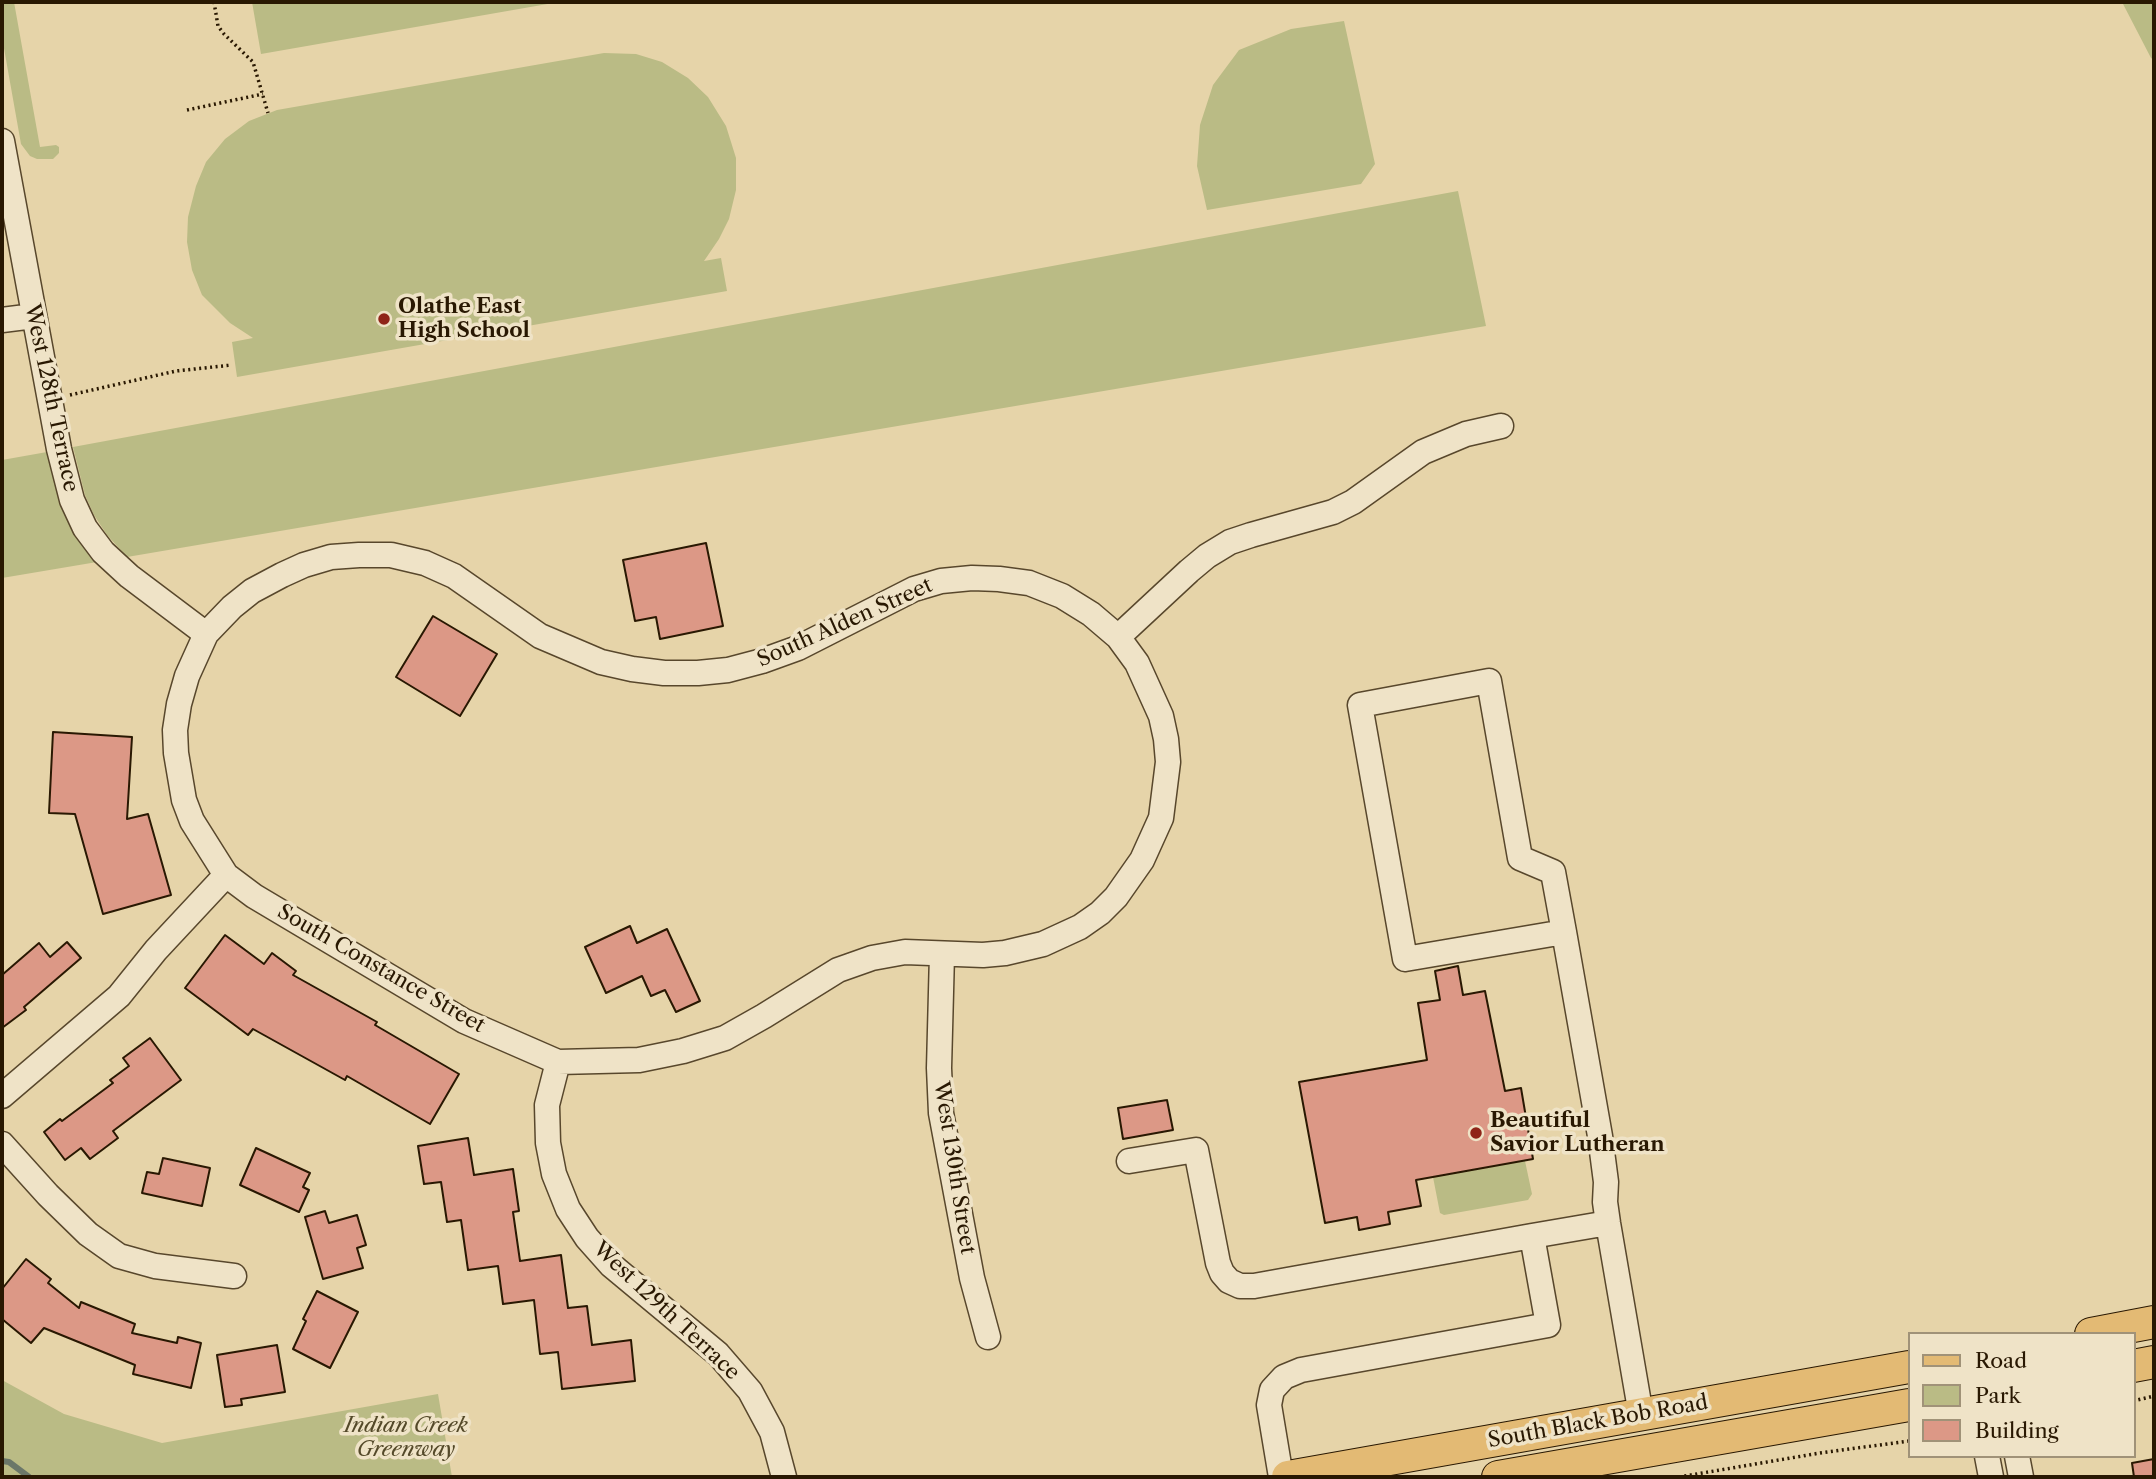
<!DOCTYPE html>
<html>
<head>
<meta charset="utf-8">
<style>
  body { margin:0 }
  #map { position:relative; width:2156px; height:1479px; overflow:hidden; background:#e6d4a9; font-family:"Libre Caslon Text",serif }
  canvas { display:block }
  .frame { position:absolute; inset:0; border:4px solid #291802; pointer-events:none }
  .legend { position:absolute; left:1908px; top:1332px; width:228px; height:126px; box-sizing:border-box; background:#efe3c7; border:2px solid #a09278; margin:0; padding:9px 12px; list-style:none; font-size:21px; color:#291802 }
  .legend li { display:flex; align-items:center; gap:14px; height:35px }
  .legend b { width:35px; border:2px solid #a09278 }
</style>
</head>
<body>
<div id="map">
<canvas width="2156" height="1479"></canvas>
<div class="frame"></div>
<ul class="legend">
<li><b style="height:9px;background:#e3ba74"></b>Road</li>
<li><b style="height:19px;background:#babb85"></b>Park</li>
<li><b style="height:19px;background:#dc9886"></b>Building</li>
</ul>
</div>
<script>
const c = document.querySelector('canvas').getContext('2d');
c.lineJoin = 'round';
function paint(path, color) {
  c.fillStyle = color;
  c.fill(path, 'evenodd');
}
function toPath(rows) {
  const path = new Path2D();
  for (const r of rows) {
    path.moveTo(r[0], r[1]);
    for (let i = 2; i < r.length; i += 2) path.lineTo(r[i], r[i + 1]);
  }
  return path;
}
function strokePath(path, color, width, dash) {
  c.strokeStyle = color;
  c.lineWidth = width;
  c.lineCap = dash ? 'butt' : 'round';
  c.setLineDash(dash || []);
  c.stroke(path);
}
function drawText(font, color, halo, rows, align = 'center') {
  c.font = font + ' "Libre Caslon Text",serif';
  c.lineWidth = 7;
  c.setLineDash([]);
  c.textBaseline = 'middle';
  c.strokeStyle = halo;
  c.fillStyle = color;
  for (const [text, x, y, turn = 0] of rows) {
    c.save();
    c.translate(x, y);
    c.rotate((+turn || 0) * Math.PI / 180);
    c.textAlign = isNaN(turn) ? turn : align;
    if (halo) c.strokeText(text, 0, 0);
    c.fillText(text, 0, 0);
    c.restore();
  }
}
paint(toPath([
  [2,2,14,2,40,147,56,145,59,147,59,153,53,159,37,159,30,156,21,144,2,37],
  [252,2,559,2,261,54],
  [2122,2,2154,2,2154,60,2151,58],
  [1344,21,1375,164,1361,184,1207,210,1197,166,1200,125,1213,85,1239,50,1291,29],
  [604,53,636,54,662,62,688,78,708,97,726,126,736,158,736,190,729,219,719,239,704,261,721,258,727,291,237,377,232,342,253,338,230,323,202,295,192,270,187,242,188,217,196,186,206,162,225,139,249,121,277,110],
  [1458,191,1486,326,127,557,107,535,94,515,85,495,73,447],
  [47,452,60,504,76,533,97,562,2,578,2,460],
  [1525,1161,1532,1194,1528,1200,1444,1215,1440,1213,1433,1177],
  [2,1380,64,1414,162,1443,438,1394,452,1477,2,1477]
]), '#babb85');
strokePath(toPath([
  [2,1461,9,1462,29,1477]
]), '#6b7769', 6);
const building = toPath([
  [706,543,723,626,660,639,656,617,635,621,623,560,706,543],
  [433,616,497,654,460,716,396,677,433,616],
  [53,732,132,737,127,819,148,814,171,895,103,914,75,814,49,813,53,732],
  [630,926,637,943,667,929,700,1001,676,1012,665,990,651,996,642,976,606,993,585,947,630,926],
  [225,935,264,964,272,953,296,971,293,975,377,1022,375,1025,459,1074,430,1124,347,1076,345,1080,253,1029,248,1035,185,988,225,935],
  [67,942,81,958,24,1007,26,1010,2,1028,2,975,39,943,50,957,67,942],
  [1458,966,1463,995,1485,991,1505,1091,1521,1088,1533,1159,1416,1180,1421,1206,1388,1212,1390,1224,1359,1230,1357,1217,1325,1223,1299,1082,1427,1060,1418,1003,1440,1000,1435,971,1458,966],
  [150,1038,181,1080,113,1131,118,1138,90,1159,81,1148,65,1160,44,1132,60,1119,62,1121,113,1083,110,1080,129,1066,123,1058,150,1038],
  [1167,1100,1173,1130,1123,1139,1118,1108,1167,1100],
  [468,1138,474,1175,513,1169,519,1211,513,1212,520,1261,561,1255,568,1308,587,1306,592,1345,631,1340,635,1381,562,1389,558,1352,540,1354,534,1300,503,1304,498,1266,468,1270,461,1220,447,1222,441,1182,424,1184,418,1146,468,1138],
  [256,1148,310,1173,303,1187,309,1190,299,1212,240,1185,256,1148],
  [163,1158,210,1168,202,1206,142,1193,147,1172,159,1174,163,1158],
  [325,1211,329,1223,357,1215,366,1245,357,1248,363,1268,323,1279,305,1217,325,1211],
  [26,1259,51,1279,48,1283,79,1308,81,1302,135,1324,132,1333,177,1343,178,1337,201,1343,191,1388,133,1374,135,1365,44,1328,31,1343,2,1319,2,1289,26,1259],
  [317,1291,358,1312,330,1368,293,1349,306,1321,303,1319,317,1291],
  [277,1345,285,1392,241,1399,242,1405,225,1407,217,1355,277,1345],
  [2154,1459,2154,1477,2134,1477,2132,1463,2154,1459]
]);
paint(building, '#dc9886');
strokePath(building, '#291802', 2);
const minor = toPath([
  [2,141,59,449,72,500,85,528,103,552,129,576,206,634,187,676,179,704,175,730,176,753,184,800,192,821,226,875],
  [2,320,34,316],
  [206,634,232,607,252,591,282,575,304,565,331,557,359,555,391,555,425,563,454,576,540,636,601,662,632,669,664,673,698,673,728,670,762,661,798,648,914,589,941,581,972,578,999,579,1029,583,1062,596,1091,614,1118,637,1189,571,1207,556,1230,542,1251,535,1333,512,1353,502,1423,452,1466,434,1501,426],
  [1564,932,1405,959,1360,705,1489,681,1520,858,1553,872,1564,932,1600,1136,1606,1182,1605,1202,1608,1223,1641,1415],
  [942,954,939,1068,941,1113,972,1278,988,1337],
  [558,1062,547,1105,548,1143,554,1174,568,1209,587,1238,611,1265,718,1354,750,1391,772,1432,784,1477],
  [2,1096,119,996,156,950,226,875,254,896,464,1021,558,1062,639,1060,683,1051,725,1038,764,1016,838,970,872,958,905,952,983,955,1005,953,1043,944,1080,927,1100,913,1116,897,1142,860,1161,818,1168,762,1166,739,1161,716,1137,663,1118,637],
  [2,1144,48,1195,88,1234,119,1256,155,1266,234,1276],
  [1129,1161,1196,1150,1218,1263,1222,1273,1229,1281,1240,1286,1254,1286,1532,1236,1548,1325,1301,1370,1284,1377,1272,1390,1269,1405,1281,1477],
  [1532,1236,1608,1223],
  [1987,1456,1991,1477],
  [2017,1456,2021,1477]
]);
const major = toPath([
  [2091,1334,2154,1322],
  [2133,1366,2154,1362],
  [1288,1477,1909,1367],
  [1498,1477,1909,1405]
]);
strokePath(minor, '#58472c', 27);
strokePath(major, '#291802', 34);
strokePath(toPath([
  [214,2,218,26,224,34,253,62,268,113],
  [187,110,263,94],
  [70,395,176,371,232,365],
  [2133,1401,2154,1396],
  [1679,1477,1820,1453,1909,1441]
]), '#291802', 3.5, [2, 3.5]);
strokePath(minor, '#efe3c7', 24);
strokePath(major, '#e3ba74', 32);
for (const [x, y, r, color] of [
  [384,319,7,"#8f2418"],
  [1476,1133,7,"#8f2418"]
]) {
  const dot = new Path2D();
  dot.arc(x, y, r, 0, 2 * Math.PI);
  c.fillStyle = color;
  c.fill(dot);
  strokePath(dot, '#efe3c7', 2.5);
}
drawText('bold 21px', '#291802', '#efe3c7', [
  ["Olathe East",398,307],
  ["High School",398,331],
  ["Beautiful",1490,1121],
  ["Savior Lutheran",1490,1145]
], 'left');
drawText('21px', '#291802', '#efe3c7', [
  ["West 128th Terrace",51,398,78],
  ["South Alden Street",845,623,-24],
  ["South Constance Street",381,969,30],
  ["West 130th Street",954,1168,81],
  ["West 129th Terrace",666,1311,43],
  ["South Black Bob Road",1598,1422,-10]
]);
drawText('italic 21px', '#544929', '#efe3c7', [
  ["Indian Creek",406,1426],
  ["Greenway",406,1450]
]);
</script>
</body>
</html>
